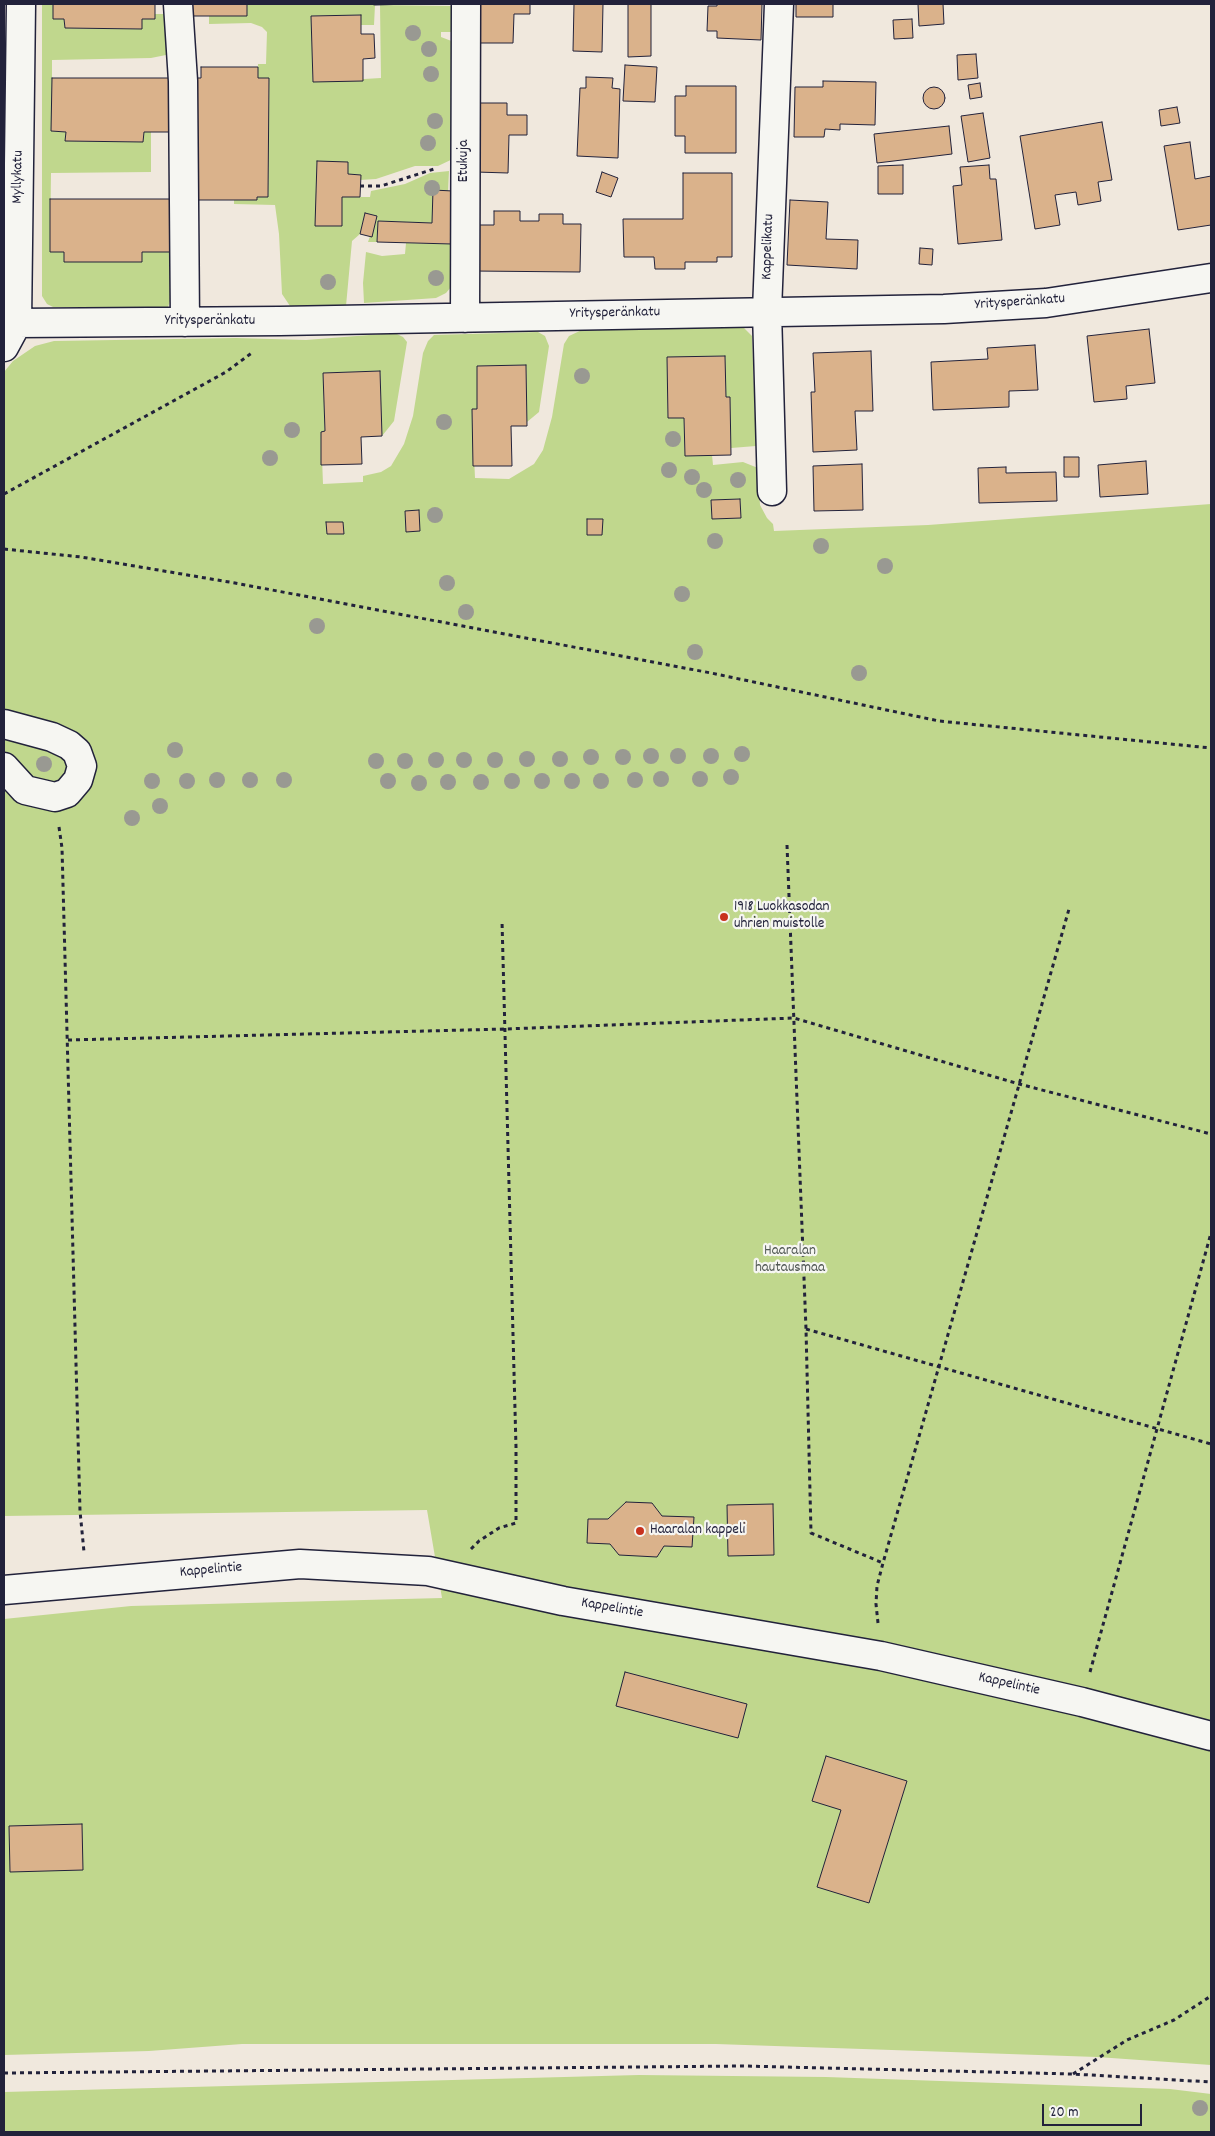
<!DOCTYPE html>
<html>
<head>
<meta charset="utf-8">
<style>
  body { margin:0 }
  #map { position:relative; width:1215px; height:2136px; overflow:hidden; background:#f0e8dd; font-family:Dekko,sans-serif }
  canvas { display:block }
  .frame { position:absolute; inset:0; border:5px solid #22223b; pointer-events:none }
  .scale { position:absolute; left:1042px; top:2104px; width:100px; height:22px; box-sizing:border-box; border:2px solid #22223b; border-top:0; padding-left:6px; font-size:15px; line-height:18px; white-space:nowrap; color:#22223b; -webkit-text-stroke:4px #f6f6f2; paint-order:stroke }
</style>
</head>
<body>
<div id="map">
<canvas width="1215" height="2136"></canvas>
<div class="frame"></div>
<div class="scale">20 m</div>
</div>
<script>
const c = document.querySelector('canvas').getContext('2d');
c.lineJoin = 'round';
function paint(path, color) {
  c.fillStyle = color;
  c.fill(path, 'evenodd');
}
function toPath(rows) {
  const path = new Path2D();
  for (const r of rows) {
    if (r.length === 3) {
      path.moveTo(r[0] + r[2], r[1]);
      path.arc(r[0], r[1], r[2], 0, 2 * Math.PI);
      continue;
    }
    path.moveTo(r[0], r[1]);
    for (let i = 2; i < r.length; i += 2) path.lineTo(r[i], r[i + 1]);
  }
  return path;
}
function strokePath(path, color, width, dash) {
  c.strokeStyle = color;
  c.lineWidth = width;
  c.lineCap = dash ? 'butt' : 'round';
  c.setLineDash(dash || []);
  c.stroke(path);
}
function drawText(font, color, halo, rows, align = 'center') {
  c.font = font + ' Dekko,sans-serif';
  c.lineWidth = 4.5;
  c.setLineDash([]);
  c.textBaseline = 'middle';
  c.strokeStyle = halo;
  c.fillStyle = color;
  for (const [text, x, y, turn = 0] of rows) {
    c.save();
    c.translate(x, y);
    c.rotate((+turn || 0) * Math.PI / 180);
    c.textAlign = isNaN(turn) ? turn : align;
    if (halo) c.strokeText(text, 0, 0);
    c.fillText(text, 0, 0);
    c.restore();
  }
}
paint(toPath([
  [42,4,53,4,53,18,64,19,65,28,142,29,142,19,155,19,155,14,166,14,169,50,166,55,151,58,52,60,52,131,66,132,66,141,143,142,144,132,151,132,151,172,51,173,50,251,64,252,64,262,142,262,142,252,171,252,172,295,168,307,53,307,47,304,42,296],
  [247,4,375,5,374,25,361,25,360,15,311,16,313,82,381,78,380,5,451,6,453,10,453,27,451,32,441,32,441,37,454,42,457,157,438,166,415,166,376,179,360,180,360,175,348,174,317,162,316,190,342,226,342,197,370,197,371,191,405,184,430,173,449,171,448,191,433,191,432,223,378,221,377,242,368,242,377,216,365,213,360,234,352,241,346,306,290,306,282,294,279,234,275,205,234,204,234,200,257,200,257,197,268,197,269,79,258,78,258,64,266,64,267,32,262,27,251,23,209,24,209,16,246,16],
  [406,243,452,244,451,287,446,293,436,298,364,303,363,283,366,252,382,256,405,254],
  [735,326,744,328,752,336,756,446,731,448,730,398,726,397,724,356,667,358,668,418,684,418,685,456,712,455,713,465,743,462,758,468,760,505,767,518,773,524,774,531,928,525,1211,504,1211,2065,1097,2057,716,2044,242,2044,149,2051,4,2055,4,1619,131,1606,442,1598,427,1510,4,1516,4,372,13,361,35,346,54,341,236,338,306,340,395,333,403,337,407,342,394,421,382,436,380,371,323,373,325,431,321,432,323,484,363,482,363,476,381,472,391,466,404,444,413,416,423,353,428,341,434,335,538,332,545,336,549,346,539,412,527,422,526,365,477,366,477,409,472,410,475,478,509,479,534,464,543,450,552,417,564,344,569,336,584,329],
  [740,499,741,518,712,519,711,500],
  [639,2075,826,2077,1170,2089,1211,2094,1211,2131,4,2132,4,2092]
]), '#c0d78d');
const building = toPath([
  [53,4,155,4,155,19,142,19,142,29,65,28,64,19,53,19,53,4],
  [191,4,247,4,247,16,191,16,191,4],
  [370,4,412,4,375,5,370,4],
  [479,4,530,4,530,14,514,14,513,43,479,43,479,4],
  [574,4,603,4,602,52,573,51,574,4],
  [628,4,651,4,651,56,628,57,628,4],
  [717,4,762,4,761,40,717,38,717,31,707,31,708,6,717,6,717,4],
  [796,4,833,4,833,17,796,17,796,4],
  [918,4,943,4,944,24,919,26,918,4],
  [361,15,361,34,374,34,375,58,363,59,363,81,313,82,311,16,361,15],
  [912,19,913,38,894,39,893,20,912,19],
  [976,54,978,78,958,80,957,55,976,54],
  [625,65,657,67,655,102,623,101,625,65],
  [201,67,258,67,258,78,269,78,268,197,257,197,257,200,198,200,198,181,193,181,194,78,201,78,201,67],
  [586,77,613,78,612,88,620,89,618,158,577,156,580,88,586,88,586,77],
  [52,78,173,78,173,132,144,132,143,142,65,141,66,132,51,131,52,78],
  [823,81,876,82,875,125,840,124,840,130,825,129,824,137,794,137,795,87,823,87,823,81],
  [980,83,982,97,970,99,968,85,980,83],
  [686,86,736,86,736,153,685,153,685,136,675,136,675,96,686,96,686,86],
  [934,98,11],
  [476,103,507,103,507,115,527,115,527,135,509,135,508,173,476,172,476,103],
  [1177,107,1180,123,1161,126,1159,110,1177,107],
  [983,113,990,158,968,162,961,116,983,113],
  [1102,122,1112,180,1098,182,1101,201,1078,205,1076,192,1055,195,1060,225,1035,229,1020,136,1102,122],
  [949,126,952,154,877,163,874,134,949,126],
  [1190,142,1195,179,1211,176,1211,225,1178,230,1164,146,1190,142],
  [317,161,348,162,348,174,361,175,360,197,342,197,342,226,315,226,317,161],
  [903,165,903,194,878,194,878,166,903,165],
  [989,165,990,179,996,179,1002,240,958,244,953,186,962,185,960,167,989,165],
  [602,172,618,178,611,197,596,192,602,172],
  [683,173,732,173,732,257,717,257,717,262,685,262,685,269,655,269,654,257,624,257,623,219,683,219,683,173],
  [433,190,453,191,452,244,377,242,378,221,432,223,433,190],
  [50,199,171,199,171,252,142,252,142,262,64,262,64,252,50,252,50,199],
  [790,200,828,202,826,239,858,240,857,269,787,265,790,200],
  [494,211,520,211,520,221,539,221,539,214,563,214,563,224,581,224,580,272,473,271,474,225,494,225,494,211],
  [365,213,377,216,372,237,360,234,365,213],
  [920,248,933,249,932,265,919,264,920,248],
  [1149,329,1155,383,1126,386,1127,399,1094,402,1087,336,1149,329],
  [1035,345,1038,390,1009,391,1009,407,933,410,931,362,988,359,987,348,1035,345],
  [871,351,873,411,855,411,857,450,813,452,811,392,815,392,813,353,871,351],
  [725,356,726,397,730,397,731,455,685,456,684,418,668,418,667,357,725,356],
  [526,365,527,426,511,426,512,466,473,466,472,409,477,409,477,366,526,365],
  [380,371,382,436,361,437,362,464,321,465,321,432,325,431,323,373,380,371],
  [1064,457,1079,457,1079,477,1064,477,1064,457],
  [1146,461,1148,494,1100,497,1098,465,1146,461],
  [862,464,863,510,814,511,813,466,862,464],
  [1006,467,1006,473,1056,472,1057,501,979,503,978,468,1006,467],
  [740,499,741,518,712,519,711,500,740,499],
  [419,510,420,531,406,532,405,511,419,510],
  [587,519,603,519,602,535,587,535,587,519],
  [326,522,343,522,344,534,327,534,326,522],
  [626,1502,652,1503,662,1516,694,1517,692,1547,664,1546,657,1557,619,1555,610,1544,587,1543,588,1519,608,1519,626,1502],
  [773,1504,774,1555,728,1556,727,1505,773,1504],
  [625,1672,747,1704,738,1738,616,1706,625,1672],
  [826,1756,907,1781,869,1903,817,1887,841,1810,812,1801,826,1756],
  [82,1824,83,1870,10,1872,9,1826,82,1824]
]);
paint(building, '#dab28b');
strokePath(building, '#22223b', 1);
const minor = toPath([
  [178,4,183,81,185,322],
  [465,318,466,4],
  [17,323,280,321,944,309,1046,303,1211,278],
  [4,347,17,323,21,4],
  [772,491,767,311,779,4],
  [4,724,52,737,69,745,77,752,82,766,78,780,67,793,55,797,25,790,4,767],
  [4,1590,300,1564,428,1571,563,1601,881,1656,1082,1702,1211,1736]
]);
strokePath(minor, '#22223b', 31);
strokePath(toPath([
  [360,186,381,186,434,169],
  [4,494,226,372,253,352],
  [4,549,81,557,235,583,711,673,939,721,1211,748],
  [59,827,62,848,80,1511,84,1552],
  [787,845,806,1329,811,1533,883,1563],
  [68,1040,505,1029,794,1018,1019,1084,1211,1134],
  [806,1329,1211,1444],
  [471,1549,479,1541,499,1528,516,1523,516,1447,502,921],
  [878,1623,876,1604,877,1586,883,1563,1069,909],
  [1090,1672,1211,1233],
  [4,2073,743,2066,1073,2074,1211,2082],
  [1073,2074,1127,2040,1174,2020,1211,1996]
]), '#22223b', 3, [4, 4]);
strokePath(minor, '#f6f6f2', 28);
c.fillStyle = '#999992';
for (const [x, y] of [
  [413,33],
  [429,49],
  [431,74],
  [435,121],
  [428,143],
  [432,188],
  [436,278],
  [328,282],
  [582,376],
  [444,422],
  [292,430],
  [673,439],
  [270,458],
  [669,470],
  [692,477],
  [738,480],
  [704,490],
  [435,515],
  [715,541],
  [821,546],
  [885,566],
  [447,583],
  [682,594],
  [466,612],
  [317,626],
  [695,652],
  [859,673],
  [175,750],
  [742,754],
  [651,756],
  [678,756],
  [711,756],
  [591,757],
  [623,757],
  [527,759],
  [560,759],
  [436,760],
  [464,760],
  [495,760],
  [376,761],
  [405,761],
  [44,764],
  [731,777],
  [661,779],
  [700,779],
  [217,780],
  [250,780],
  [284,780],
  [635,780],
  [152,781],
  [187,781],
  [388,781],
  [512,781],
  [542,781],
  [572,781],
  [601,781],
  [448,782],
  [481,782],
  [419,783],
  [160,806],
  [132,818],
  [1200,2108]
]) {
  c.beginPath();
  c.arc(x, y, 8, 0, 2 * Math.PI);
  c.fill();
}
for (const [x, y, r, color] of [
  [724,917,5,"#c8321e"],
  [640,1531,5,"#c8321e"]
]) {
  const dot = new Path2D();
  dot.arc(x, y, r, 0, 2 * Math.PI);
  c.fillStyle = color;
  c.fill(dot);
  strokePath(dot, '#f6f6f2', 2);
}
drawText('15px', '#22223b', '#f6f6f2', [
  ["Etukuja",465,161,-90],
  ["Myllykatu",19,177,-89],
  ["Kappelikatu",769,247,-88],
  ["Yritysperänkatu",1020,303,-4],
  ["Yritysperänkatu",615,314,-1],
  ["Yritysperänkatu",210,322],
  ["Kappelintie",211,1571,-5],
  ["Kappelintie",612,1609,10],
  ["Kappelintie",1009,1685,13]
]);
drawText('15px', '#22223b', '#f6f6f2', [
  ["1918 Luokkasodan",734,908],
  ["uhrien muistolle",734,925],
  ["Haaralan kappeli",650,1531]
], 'left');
drawText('15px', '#515854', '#f6f6f2', [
  ["Haaralan",790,1252],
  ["hautausmaa",790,1269]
]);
</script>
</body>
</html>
